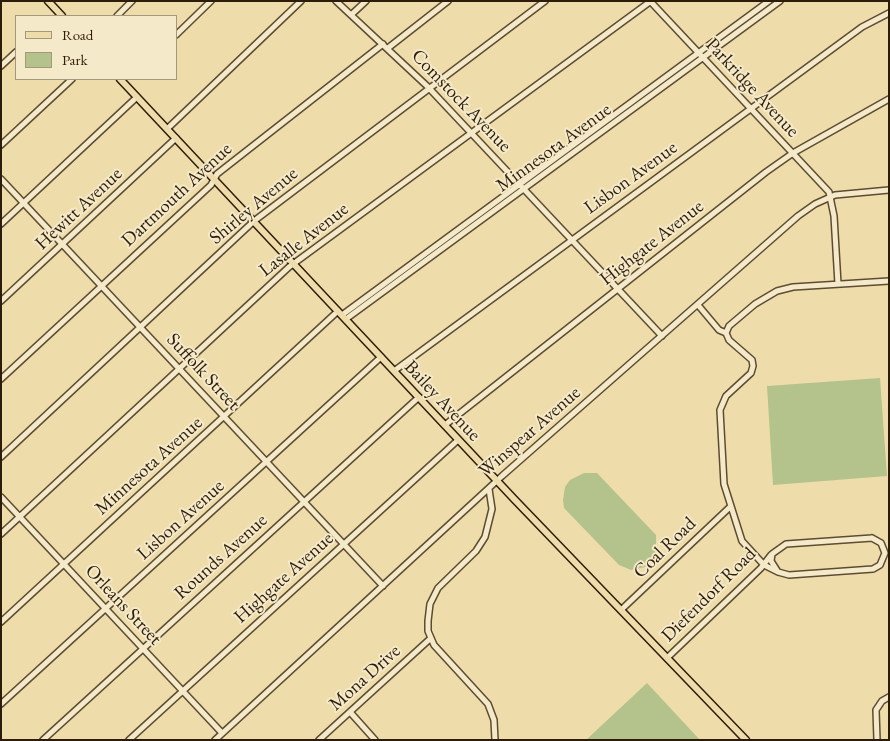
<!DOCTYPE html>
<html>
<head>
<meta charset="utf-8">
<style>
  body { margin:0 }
  #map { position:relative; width:890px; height:741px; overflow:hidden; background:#eda; font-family:"EB Garamond",serif }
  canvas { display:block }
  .frame { position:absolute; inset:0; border:2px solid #2d1c0a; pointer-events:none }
  .legend { position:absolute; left:15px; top:15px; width:162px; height:65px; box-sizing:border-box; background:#f4e9c8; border:1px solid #a4977c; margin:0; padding:6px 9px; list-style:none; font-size:15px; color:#2d1c0a }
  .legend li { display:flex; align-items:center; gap:10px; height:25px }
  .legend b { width:25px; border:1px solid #a4977c }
</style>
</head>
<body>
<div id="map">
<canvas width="890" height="741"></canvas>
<div class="frame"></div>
<ul class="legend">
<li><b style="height:6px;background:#eda"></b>Road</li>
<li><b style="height:14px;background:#b4c28c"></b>Park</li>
</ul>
</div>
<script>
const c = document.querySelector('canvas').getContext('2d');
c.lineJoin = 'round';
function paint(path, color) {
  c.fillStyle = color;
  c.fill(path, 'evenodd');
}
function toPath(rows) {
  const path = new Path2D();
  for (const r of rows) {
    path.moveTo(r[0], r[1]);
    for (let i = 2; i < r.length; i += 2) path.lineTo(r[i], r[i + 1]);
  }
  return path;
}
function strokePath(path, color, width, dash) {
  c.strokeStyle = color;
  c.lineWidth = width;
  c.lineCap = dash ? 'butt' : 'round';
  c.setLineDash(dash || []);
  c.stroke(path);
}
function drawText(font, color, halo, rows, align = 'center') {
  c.font = font + ' "EB Garamond",serif';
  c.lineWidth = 4;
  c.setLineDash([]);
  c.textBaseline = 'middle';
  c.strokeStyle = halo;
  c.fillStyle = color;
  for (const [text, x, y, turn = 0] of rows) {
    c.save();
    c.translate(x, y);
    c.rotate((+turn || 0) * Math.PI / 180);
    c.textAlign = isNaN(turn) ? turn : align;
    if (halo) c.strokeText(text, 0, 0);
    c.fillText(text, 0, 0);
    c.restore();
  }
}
paint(toPath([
  [880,378,887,476,773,485,767,386],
  [584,473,597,473,656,535,656,555,645,567,631,570,619,565,564,508,563,500,565,487,570,480],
  [647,683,700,740,586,740]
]), '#b4c28c');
const minor = toPath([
  [336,1,427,86,662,336],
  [650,1,829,192,834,216,838,284],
  [351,15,366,1],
  [117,16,132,1],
  [176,35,211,1],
  [388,48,448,1],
  [1,66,16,52],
  [167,129,301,1],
  [1,145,72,79],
  [1,179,383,586],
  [1,224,137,97],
  [1,301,176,138],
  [698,305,719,330,726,333],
  [342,315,769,1],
  [346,319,780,1],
  [726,333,729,340,752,360,753,366,751,373,726,396,720,410,724,484,742,541,764,565,778,572],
  [726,333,729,326,755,304,777,291,793,287,889,281],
  [394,371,862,27,889,13],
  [1,379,211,185,217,174,383,44],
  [445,425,766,172,793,153,889,99],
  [1,457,254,221,545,1],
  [489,489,492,509,485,537,476,551,438,588,430,604,428,621,428,631,434,645,488,704,494,720,495,740],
  [1,497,222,733],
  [1,534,289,267,651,1],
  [872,538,881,543,885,553,880,565,873,569,789,575,778,572,771,561,772,554,786,544,872,538],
  [621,610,730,507],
  [1,622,338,311],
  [667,658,761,568,771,555],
  [1,704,381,357],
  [350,712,375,740],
  [43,740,419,397],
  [129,740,458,440],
  [215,740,502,476,798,216,815,204,835,195,889,190],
  [319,740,431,638],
  [877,740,876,710,882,701,889,697]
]);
const major = toPath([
  [48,1,62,16],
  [120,79,515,500,746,740]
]);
strokePath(minor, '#5d4c32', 8);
strokePath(major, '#2d1c0a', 9);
strokePath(minor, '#f4e9c8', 5);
strokePath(major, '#eda', 6);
drawText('19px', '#2d1c0a', '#f4e9c8', [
  ["Parkridge Avenue",752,88,47],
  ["Comstock Avenue",461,101,46],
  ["Minnesota Avenue",554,148,-36],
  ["Lisbon Avenue",631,178,-36],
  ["Dartmouth Avenue",177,195,-43],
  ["Shirley Avenue",254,206,-40],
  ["Hewitt Avenue",79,209,-43],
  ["Lasalle Avenue",304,240,-38],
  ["Highgate Avenue",652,243,-38],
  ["Suffolk Street",203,372,47],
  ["Bailey Avenue",442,401,47],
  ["Winspear Avenue",530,432,-41],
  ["Minnesota Avenue",149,466,-42],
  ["Lisbon Avenue",181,520,-42],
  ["Coal Road",665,548,-44],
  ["Rounds Avenue",221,557,-42],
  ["Highgate Avenue",284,578,-42],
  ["Diefendorf Road",709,595,-45],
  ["Orleans Street",123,605,47],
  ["Mona Drive",365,678,-42]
]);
</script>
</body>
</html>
